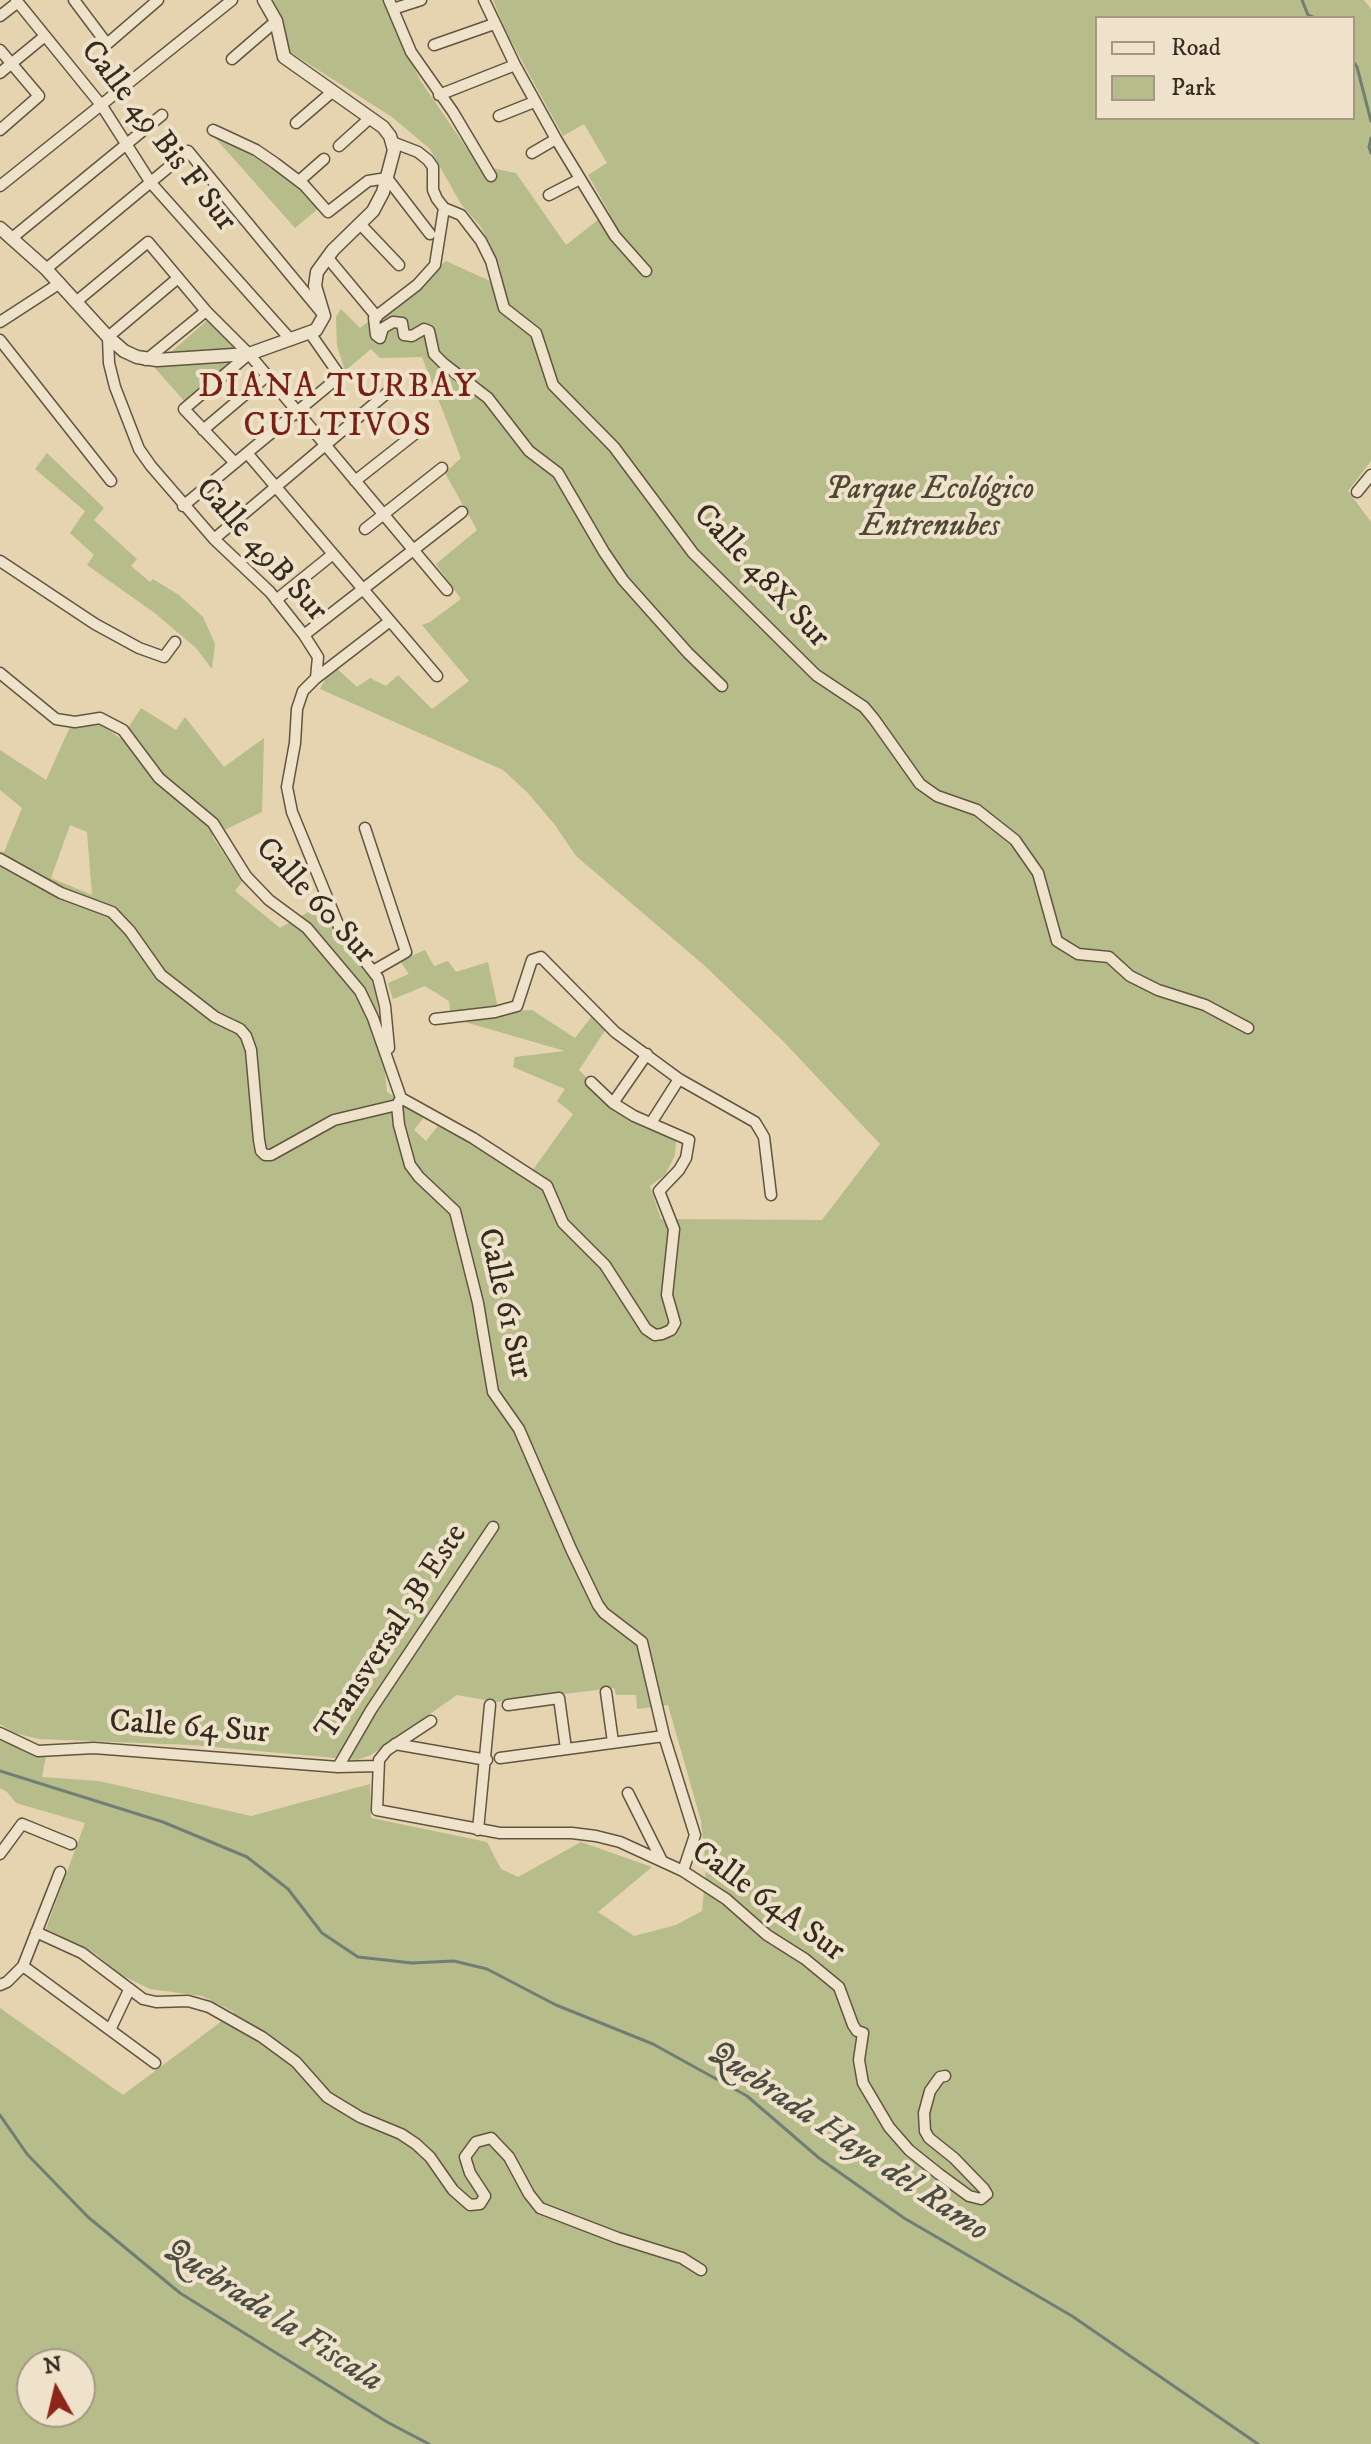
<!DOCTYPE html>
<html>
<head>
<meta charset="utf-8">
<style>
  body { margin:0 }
  #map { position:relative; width:1371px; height:2444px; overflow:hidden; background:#e6d3af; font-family:"IM FELL DW Pica",serif }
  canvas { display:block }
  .legend { position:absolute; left:1095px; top:16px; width:260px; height:104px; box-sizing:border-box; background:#efe2cb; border:2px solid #a59986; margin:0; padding:10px 14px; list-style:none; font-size:24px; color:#352b1e }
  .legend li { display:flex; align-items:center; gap:16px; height:40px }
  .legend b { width:40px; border:2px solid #a59986 }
  .north { position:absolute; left:16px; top:2348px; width:80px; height:80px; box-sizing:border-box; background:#efe2cb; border:2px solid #a59986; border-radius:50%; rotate:352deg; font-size:22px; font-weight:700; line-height:32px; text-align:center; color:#352b1e }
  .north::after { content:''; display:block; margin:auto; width:28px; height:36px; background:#8f2418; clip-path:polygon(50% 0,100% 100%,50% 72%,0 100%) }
</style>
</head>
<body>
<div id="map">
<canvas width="1371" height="2444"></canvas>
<ul class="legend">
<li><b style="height:10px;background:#efe2cb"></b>Road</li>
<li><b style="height:22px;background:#b6bc8a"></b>Park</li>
</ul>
<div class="north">N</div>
</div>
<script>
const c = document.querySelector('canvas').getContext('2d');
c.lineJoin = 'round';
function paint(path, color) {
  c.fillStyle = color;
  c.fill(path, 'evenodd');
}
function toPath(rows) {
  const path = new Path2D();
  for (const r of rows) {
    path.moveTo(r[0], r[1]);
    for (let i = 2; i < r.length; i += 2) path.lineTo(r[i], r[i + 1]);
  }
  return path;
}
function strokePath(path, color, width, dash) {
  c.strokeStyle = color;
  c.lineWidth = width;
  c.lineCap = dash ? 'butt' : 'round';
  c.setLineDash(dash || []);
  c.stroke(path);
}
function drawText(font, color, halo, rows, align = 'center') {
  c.font = font + ' "IM FELL DW Pica",serif';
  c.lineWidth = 8;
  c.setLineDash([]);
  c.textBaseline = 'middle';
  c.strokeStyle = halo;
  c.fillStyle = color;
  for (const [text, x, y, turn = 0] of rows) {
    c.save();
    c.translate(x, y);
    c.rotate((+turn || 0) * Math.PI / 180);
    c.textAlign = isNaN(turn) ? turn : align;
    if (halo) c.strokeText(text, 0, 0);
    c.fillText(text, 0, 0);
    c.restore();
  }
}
paint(toPath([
  [273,0,384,0,394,27,420,80,478,165,516,173,566,245,603,216,610,214,588,175,607,163,584,124,563,136,506,32,493,0,1364,0,1371,9,1371,461,1348,491,1371,522,1371,2444,0,2444,0,2008,123,2095,234,2012,202,1996,150,1989,121,1975,96,1954,46,1929,85,1823,16,1803,7,1792,0,1788,0,1741,36,1755,46,1756,42,1777,99,1781,251,1816,370,1784,371,1818,487,1842,501,1869,518,1877,581,1842,652,1867,598,1912,634,1936,676,1925,702,1911,706,1868,701,1821,668,1705,637,1709,636,1695,616,1695,614,1688,496,1702,457,1695,371,1755,357,1760,192,1745,39,1739,14,1733,0,1724,0,851,4,852,22,808,0,790,0,750,46,780,70,727,102,725,121,739,141,708,176,730,185,717,224,767,264,738,262,812,212,836,242,882,235,891,280,928,324,903,342,944,361,962,371,977,377,999,387,1092,425,1116,414,1130,426,1141,438,1126,473,1142,527,1178,573,1114,557,1101,565,1089,513,1067,515,1057,565,1051,451,1018,449,1001,425,986,393,999,388,983,409,974,400,961,425,950,434,966,448,961,456,972,488,962,497,1004,495,1012,532,1010,575,1038,592,1016,606,1029,579,1070,613,1104,676,1141,675,1155,665,1175,650,1186,661,1219,822,1220,880,1144,782,1040,705,966,576,856,555,825,527,792,503,770,320,689,333,665,357,687,370,678,386,686,398,675,432,709,469,681,422,625,430,622,461,599,436,564,477,530,445,473,461,458,422,357,380,358,371,349,345,371,337,346,336,317,341,309,360,328,446,261,490,281,497,298,505,291,500,268,490,244,481,227,461,204,430,149,392,117,290,52,282,19],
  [1097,18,1353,18,1353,118,1097,118],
  [70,825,87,832,92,895,51,878],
  [32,2364,80,2364,80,2412,32,2412],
  [210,132,283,173,319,208,295,228],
  [211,317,243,353,186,403,154,367],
  [47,453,104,508,94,520,137,559,131,566,150,582,153,579,179,595,203,617,215,644,212,669,196,648,156,614,87,565,94,555,70,533,85,511,35,469]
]), '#b6bc8a');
strokePath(toPath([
  [1302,0,1308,15,1315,18],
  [1353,61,1357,67,1371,121],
  [1371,138,1369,147,1371,153],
  [0,1771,163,1822,247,1857,288,1889,322,1933,358,1957,412,1963,454,1961,487,1969,556,2005,653,2044,747,2096,819,2158,904,2218,1072,2316,1258,2444],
  [0,2115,27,2154,88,2217,180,2293,387,2422,429,2444]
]), '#6f7f76', 3);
const minor = toPath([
  [16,0,102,106,151,183,291,340],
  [74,0,107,44,158,0],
  [389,0,411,52,453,112,491,176],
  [484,0,515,65,556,139,615,236,646,271],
  [393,9,421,0],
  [0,16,18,2],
  [434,45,494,24],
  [0,50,39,96,0,130],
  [232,59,276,21],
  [0,73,45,36],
  [439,95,515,65],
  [499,116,534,102],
  [296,123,332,92],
  [213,130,256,150,275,163,304,185,328,212,368,181,387,178,430,234],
  [392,142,418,152,428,160,433,167,433,190,437,199,444,208,461,215,481,241,491,261,504,308,536,333,553,385,614,447,693,553,816,675,864,707,874,719,920,784,937,796,977,810,1015,840,1038,873,1057,941,1078,954,1109,957,1130,976,1158,990,1205,1005,1248,1028],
  [339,146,370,118],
  [188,151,322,313],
  [532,153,556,139],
  [299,181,324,159],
  [0,186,232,0],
  [549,195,580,179],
  [444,208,435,265,417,285,374,318,376,335,380,338,383,328,393,322,402,323,404,335,412,336,424,329,429,331,434,354,444,364,488,398,529,451,558,473,604,552,623,580,688,653,722,686],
  [361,225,399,265],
  [12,238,162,115],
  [327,257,377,317],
  [46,269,187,152],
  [178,278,108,337,109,363,115,387,139,449,151,466,214,539,270,592,304,635,318,657,316,678],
  [77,301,148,242,206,311,249,354,447,590],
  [0,322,60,283],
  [0,340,111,481],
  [146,360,206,311],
  [203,430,267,376],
  [247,453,437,676],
  [235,463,184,409,249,354],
  [355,481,416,433],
  [1357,492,1371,475],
  [183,506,340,376,310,333],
  [365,529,442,468],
  [214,539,387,393],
  [0,561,95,624,139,648,164,657,175,642],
  [276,600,333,554],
  [304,635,462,512],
  [0,673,56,719,75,722,100,718,123,730,159,778,213,823,246,876,269,900,307,928,360,991,373,1018,401,1098,473,1138,547,1186,563,1223,605,1265,646,1329,655,1335,662,1334,671,1330,675,1323,667,1295,674,1229,659,1191,679,1170,686,1158,689,1140,634,1116,613,1103,591,1082],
  [365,828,406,952,373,971],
  [0,859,61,893,112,912,130,931,161,975,215,1017,240,1029,246,1036,251,1050,259,1140,261,1151,265,1155,271,1155,334,1120,397,1105],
  [435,1019,495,1012,517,1006,532,960,541,957,615,1032,679,1079,755,1122,764,1137,771,1195],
  [389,1048,385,1006,378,978,340,929,292,812,287,787,295,743,297,709,303,691,316,678,390,621],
  [401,1098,397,1105,399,1125,410,1165,419,1177,455,1211,478,1303,493,1392,519,1429,571,1549,598,1605,604,1613,642,1642,664,1736,695,1835,683,1871],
  [613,1103,647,1054],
  [651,1123,679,1079],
  [606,1692,613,1742],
  [508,1705,559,1698,566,1749],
  [431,1721,387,1750,379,1760,377,1810,500,1833,572,1833,596,1836,620,1842,683,1871,726,1899,767,1935,805,1959,839,1987,853,2025,857,2031,863,2033,859,2060,863,2083,889,2127,909,2150,939,2174,969,2196,981,2199,987,2194,984,2189,954,2158,929,2138,925,2131,924,2113,930,2091,940,2077,945,2076],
  [0,1733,38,1751,94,1748,338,1767,377,1766],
  [395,1744,487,1760],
  [500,1758,664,1736],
  [338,1767,371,1710,493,1527],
  [628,1793,661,1859],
  [478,1830,490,1705],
  [0,1854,22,1824,71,1844],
  [36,1932,82,1953,143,1999,156,2002,188,2001,209,2007,262,2037,296,2062,327,2097,360,2117,401,2134,416,2144,430,2157,453,2190,470,2205,480,2204,485,2196,470,2173,465,2157,476,2142,491,2138,509,2157,529,2194,540,2208,618,2238,682,2258,701,2270],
  [23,1966,155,2063],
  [0,1985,7,1982,23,1966,60,1872],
  [110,2030,129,1990]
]);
const tertiary = toPath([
  [0,228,46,269,108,337,124,351,137,357,157,360,249,354,316,330,324,316,315,286,317,272,333,250,373,211,383,192,394,150,390,136,383,127,284,57,276,21,264,0]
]);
strokePath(minor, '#615542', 13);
strokePath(tertiary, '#615542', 15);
strokePath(minor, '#efe2cb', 10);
strokePath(tertiary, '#efe2cb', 12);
drawText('32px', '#352b1e', '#efe2cb', [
  ["Calle 49 Bis F Sur",157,137,52],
  ["Calle 49B Sur",260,551,48],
  ["Calle 48X Sur",760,577,47],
  ["Calle 60 Sur",314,902,47],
  ["Calle 61 Sur",503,1304,77],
  ["Transversal 3B Este",393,1633,-57],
  ["Calle 64 Sur",189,1729,4],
  ["Calle 64A Sur",767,1903,36]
]);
drawText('italic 32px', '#4f4834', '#efe2cb', [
  ["Parque Ecológico",930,491],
  ["Entrenubes",930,528]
]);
c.letterSpacing = '2px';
drawText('34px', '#7a1f14', '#efe2cb', [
  ["DIANA TURBAY",338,389],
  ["CULTIVOS",338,428]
]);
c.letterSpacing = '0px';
drawText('italic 34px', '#4d4e42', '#efe2cb', [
  ["Quebrada Haya del Ramo",847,2143,34],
  ["Quebrada la Fiscala",272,2317,33]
]);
</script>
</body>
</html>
